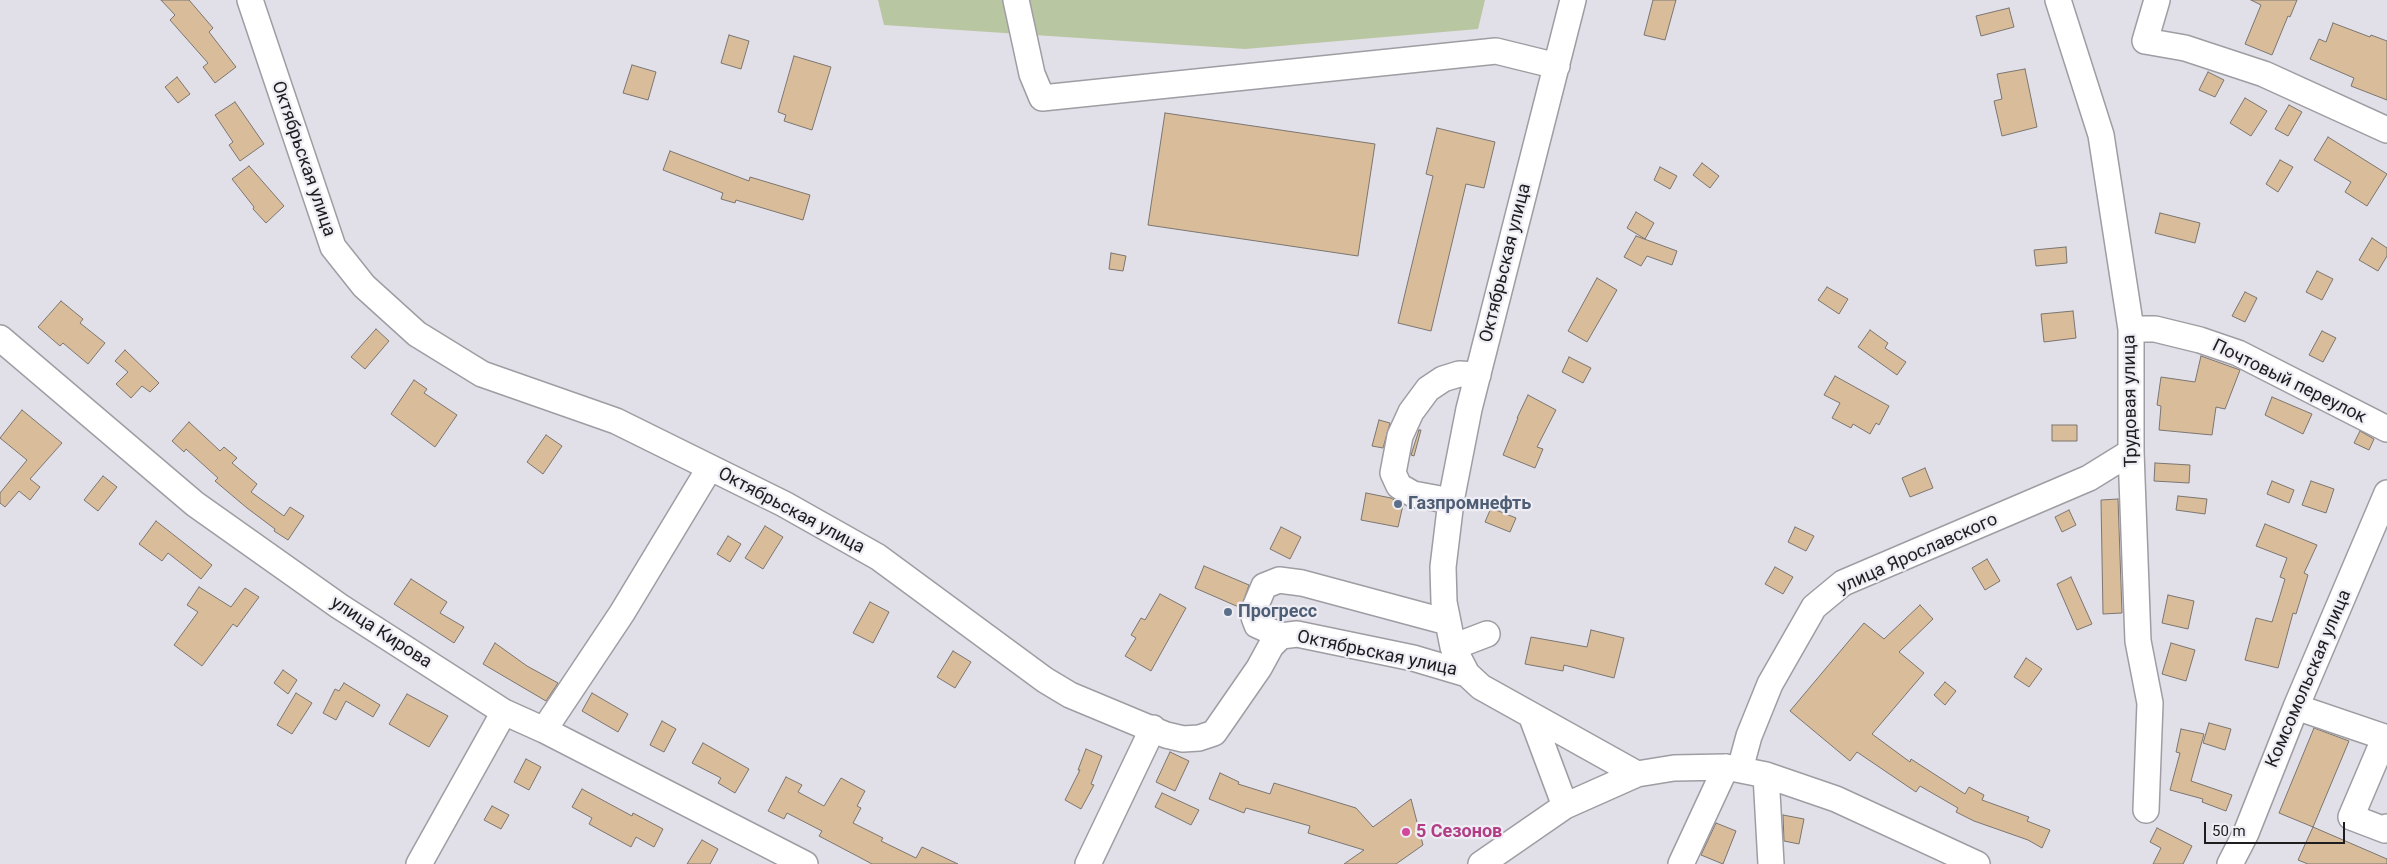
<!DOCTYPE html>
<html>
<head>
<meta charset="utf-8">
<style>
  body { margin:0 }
  #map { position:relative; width:2387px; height:864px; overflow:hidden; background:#e1dfe7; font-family:Roboto,sans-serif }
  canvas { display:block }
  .scale { position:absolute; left:2204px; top:822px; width:141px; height:22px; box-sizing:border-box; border:2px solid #1d1c1e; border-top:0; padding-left:6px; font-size:15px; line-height:18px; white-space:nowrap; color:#1d1c1e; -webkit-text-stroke:4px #efedf4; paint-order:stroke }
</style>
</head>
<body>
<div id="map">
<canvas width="2387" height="864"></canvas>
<div class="scale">50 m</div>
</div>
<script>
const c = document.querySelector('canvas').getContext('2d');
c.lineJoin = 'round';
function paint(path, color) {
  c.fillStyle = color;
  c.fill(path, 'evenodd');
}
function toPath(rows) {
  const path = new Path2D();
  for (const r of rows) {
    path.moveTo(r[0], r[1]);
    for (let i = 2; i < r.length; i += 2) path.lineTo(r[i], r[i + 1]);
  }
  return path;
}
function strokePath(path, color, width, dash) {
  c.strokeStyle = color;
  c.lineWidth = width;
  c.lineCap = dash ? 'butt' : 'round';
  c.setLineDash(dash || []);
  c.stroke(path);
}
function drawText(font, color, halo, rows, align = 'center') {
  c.font = font + ' Roboto,sans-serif';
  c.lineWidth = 4.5;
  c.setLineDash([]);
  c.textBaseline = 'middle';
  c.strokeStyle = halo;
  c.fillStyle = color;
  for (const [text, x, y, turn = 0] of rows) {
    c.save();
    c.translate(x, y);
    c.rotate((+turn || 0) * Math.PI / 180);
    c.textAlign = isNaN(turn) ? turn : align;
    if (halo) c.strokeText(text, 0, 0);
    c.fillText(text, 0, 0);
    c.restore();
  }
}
paint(toPath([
  [878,0,1485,0,1478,29,1245,49,884,25]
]), '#b9c6a2');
const building = toPath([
  [161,0,189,0,213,28,209,32,236,67,215,83,203,67,208,63,170,20,175,15,161,0],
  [1653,0,1676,0,1665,40,1644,35,1653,0],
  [2251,0,2297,0,2290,17,2288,16,2272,55,2245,44,2261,5,2251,0],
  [2009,8,2014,27,1981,36,1976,16,2009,8],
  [2333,23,2370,37,2371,35,2387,41,2387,100,2351,86,2354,78,2310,59,2319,39,2326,42,2333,23],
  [729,35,749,41,741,69,721,63,729,35],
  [794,56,831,67,812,130,784,121,786,115,778,112,794,56],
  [632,65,656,72,648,100,623,93,632,65],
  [2025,69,2037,127,2002,136,1994,101,2002,99,1997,74,2025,69],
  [2208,72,2224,80,2215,97,2199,90,2208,72],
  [177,77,190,94,178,103,165,87,177,77],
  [2245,98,2267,111,2251,136,2230,123,2245,98],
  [235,102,264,144,240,161,229,145,233,142,215,115,235,102],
  [2289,105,2302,112,2288,136,2275,129,2289,105],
  [1165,113,1375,144,1358,256,1148,225,1165,113],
  [1437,128,1495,142,1484,188,1466,184,1431,331,1398,323,1433,176,1426,174,1437,128],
  [2328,137,2387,174,2367,206,2345,192,2351,182,2314,160,2328,137],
  [670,151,749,181,750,177,810,195,803,220,736,200,735,203,721,199,723,193,663,170,670,151],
  [2280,160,2293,167,2278,192,2266,184,2280,160],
  [1702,163,1719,176,1710,188,1693,175,1702,163],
  [249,166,284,206,266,223,253,209,254,207,232,179,249,166],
  [1660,167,1677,176,1670,189,1654,180,1660,167],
  [1636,212,1654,223,1645,239,1627,228,1636,212],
  [2160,213,2200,223,2195,243,2155,233,2160,213],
  [1636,236,1677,251,1672,265,1647,256,1641,266,1624,257,1636,236],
  [2372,238,2387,248,2387,256,2378,271,2359,260,2372,238],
  [2066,247,2067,263,2036,266,2034,250,2066,247],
  [1111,253,1126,256,1123,271,1109,269,1111,253],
  [2317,271,2333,279,2322,300,2306,292,2317,271],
  [1597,278,1617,290,1587,342,1568,331,1597,278],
  [1827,287,1848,299,1839,314,1818,300,1827,287],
  [2245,292,2257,298,2245,322,2232,316,2245,292],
  [61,301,83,319,80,323,105,343,88,364,63,343,60,346,38,327,61,301],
  [2073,311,2076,338,2044,342,2041,314,2073,311],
  [376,329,389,341,365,369,351,357,376,329],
  [1870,330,1888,343,1885,348,1906,362,1897,375,1858,347,1870,330],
  [2322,331,2336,338,2323,362,2309,355,2322,331],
  [125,350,159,383,150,392,142,386,131,398,116,384,128,372,115,361,125,350],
  [2201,356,2240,370,2225,409,2216,407,2212,435,2159,430,2161,406,2157,405,2161,377,2195,382,2201,356],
  [1569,357,1591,368,1583,383,1562,372,1569,357],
  [1835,376,1889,406,1879,425,1876,423,1870,434,1853,424,1851,428,1832,418,1840,403,1824,395,1835,376],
  [414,380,427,389,424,393,457,415,435,447,391,414,414,380],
  [1528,395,1556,410,1537,447,1543,449,1535,468,1503,455,1518,418,1517,418,1528,395],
  [2272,397,2312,414,2303,434,2265,415,2272,397],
  [22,410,62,443,30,479,40,487,30,500,19,491,5,507,0,503,0,493,27,460,0,438,22,410],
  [1379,420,1390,423,1383,448,1372,446,1379,420],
  [189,422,220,451,224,447,237,458,232,463,257,484,251,492,284,516,290,507,304,516,288,540,274,531,275,529,247,508,215,481,218,478,186,449,184,452,172,441,189,422],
  [2052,425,2077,425,2077,441,2052,441,2052,425],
  [1419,430,1421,430,1414,456,1411,455,1419,430],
  [2360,431,2374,439,2369,450,2354,443,2360,431],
  [546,435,562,446,543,474,527,462,546,435],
  [2155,463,2190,465,2189,483,2154,481,2155,463],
  [1925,468,1933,488,1910,497,1902,478,1925,468],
  [103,476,117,487,98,511,84,500,103,476],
  [2272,481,2294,490,2289,503,2267,494,2272,481],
  [2311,481,2334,489,2326,513,2302,505,2311,481],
  [1366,493,1391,498,1403,505,1398,527,1361,520,1366,493],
  [2178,496,2207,499,2205,514,2176,510,2178,496],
  [2118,499,2122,613,2103,614,2101,500,2118,499],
  [1491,508,1516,518,1510,532,1485,522,1491,508],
  [2069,510,2076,525,2062,532,2055,517,2069,510],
  [156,521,212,565,201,579,168,553,162,561,139,544,156,521],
  [2265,524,2317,545,2304,573,2308,575,2296,614,2293,613,2278,668,2245,660,2256,618,2272,622,2285,579,2280,577,2287,558,2256,546,2265,524],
  [765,526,783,537,763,569,745,558,765,526],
  [1281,527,1301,537,1290,559,1270,549,1281,527],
  [1795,527,1814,536,1806,551,1788,542,1795,527],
  [728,536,741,544,730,562,717,554,728,536],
  [1987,559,2000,581,1985,590,1972,568,1987,559],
  [1204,566,1249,585,1241,608,1195,588,1204,566],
  [1775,567,1793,577,1783,594,1765,584,1775,567],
  [2071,577,2092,624,2077,630,2057,584,2071,577],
  [411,579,447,602,440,613,464,627,454,643,394,604,411,579],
  [199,587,231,607,245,588,259,597,237,627,233,624,202,666,174,645,198,612,187,605,199,587],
  [1160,594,1186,608,1151,671,1125,656,1136,638,1131,635,1141,618,1145,620,1160,594],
  [2168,595,2194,601,2188,629,2162,623,2168,595],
  [870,602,889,612,873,643,853,633,870,602],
  [1920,605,1933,619,1899,652,1924,673,1872,734,1910,762,1911,759,1965,794,1969,787,1984,795,1982,800,2029,817,2027,821,2050,830,2042,848,2028,840,1974,821,1956,812,1958,808,1920,786,1916,792,1857,752,1850,761,1790,711,1864,623,1884,639,1920,605],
  [1591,630,1624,638,1614,678,1564,665,1563,671,1525,664,1531,637,1587,647,1591,630],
  [495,643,527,666,558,683,546,701,483,664,495,643],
  [2171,643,2195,650,2186,681,2162,674,2171,643],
  [953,651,971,662,955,688,937,677,953,651],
  [2026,658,2042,669,2029,687,2014,677,2026,658],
  [283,670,297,680,288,694,274,683,283,670],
  [1945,682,1956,691,1945,705,1934,695,1945,682],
  [344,683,380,705,373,717,346,701,336,720,323,713,335,689,339,691,344,683],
  [296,693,312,703,292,734,277,725,296,693],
  [592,693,628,714,618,732,582,711,592,693],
  [407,694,448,716,429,747,389,724,407,694],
  [662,721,676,729,664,752,650,745,662,721],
  [2209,723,2231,729,2225,750,2203,743,2209,723],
  [2314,728,2349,741,2313,827,2279,813,2314,728],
  [2181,729,2204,734,2191,781,2232,795,2226,811,2202,802,2203,799,2170,790,2180,753,2176,752,2181,729],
  [703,743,749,769,735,793,718,783,721,778,692,763,703,743],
  [1086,749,1102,756,1091,784,1094,785,1081,809,1065,800,1080,770,1078,770,1086,749],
  [1170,752,1189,761,1175,791,1156,782,1170,752],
  [526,759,541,767,529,790,514,782,526,759],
  [1220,773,1239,782,1238,784,1270,794,1274,783,1356,808,1373,827,1411,799,1423,845,1396,864,1344,864,1364,850,1308,833,1310,826,1246,808,1244,813,1209,799,1220,773],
  [786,777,802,785,798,792,824,806,841,778,865,791,857,806,861,808,853,823,883,838,881,841,916,858,922,847,958,864,872,864,859,857,819,836,822,831,787,813,784,819,768,811,786,777],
  [582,789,632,816,633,813,663,829,654,847,636,837,631,847,589,824,592,818,572,807,582,789],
  [1162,793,1199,810,1191,825,1155,807,1162,793],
  [492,806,509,815,501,829,484,820,492,806],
  [1783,815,1804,819,1799,844,1784,841,1783,815],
  [1716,823,1736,831,1723,864,1701,855,1716,823],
  [2313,827,2387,859,2387,864,2308,864,2298,860,2313,827],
  [2157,828,2192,846,2183,864,2153,864,2161,848,2150,842,2157,828],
  [702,840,718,849,710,864,687,864,702,840]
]);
paint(building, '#d9bc9a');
strokePath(building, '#7b7671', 1);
const minor = toPath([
  [250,0,333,247,364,286,417,334,482,374,616,421,784,504,878,557,1045,680,1070,695,1166,735,1183,739,1199,738,1214,733,1259,668,1271,646,1281,636,1297,634,1413,658,1467,674],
  [1016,0,1032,74,1042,98,1496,51,1557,66],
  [1573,0,1469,409,1451,501,1443,567,1444,602,1453,647,1467,674,1481,687,1637,774],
  [2058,0,2101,135,2131,329,2131,452,2138,641,2150,703,2146,810],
  [2157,0,2145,41,2185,48,2264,74,2387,130],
  [2131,329,2155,329,2200,340,2238,353,2387,429],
  [0,338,195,504,339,606,504,712,544,730,805,864],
  [1451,501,1413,494,1399,486,1393,473,1400,436,1411,412,1428,389,1443,379,1459,374,1478,375],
  [1281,636,1257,625,1254,617,1256,605,1264,586,1279,580,1302,583,1447,622],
  [1453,647,1487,634],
  [2296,707,2387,738],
  [1531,715,1565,806],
  [544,730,622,613,709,469],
  [2385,737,2351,817,2385,830,2387,827],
  [1740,769,1749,736,1770,684,1814,607,1843,583,2089,478,2131,452],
  [1766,775,1771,864],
  [419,864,504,712],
  [1088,864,1153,728],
  [1481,864,1565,806,1637,774,1674,768,1726,767,1766,775,1836,799,1977,864],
  [1681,864,1726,767],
  [2230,864,2246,833,2296,707,2387,493]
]);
strokePath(minor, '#9f9da3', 28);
strokePath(minor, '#fff', 25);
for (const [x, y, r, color] of [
  [1398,504,5,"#5c6f8a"],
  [1228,612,5,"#5c6f8a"],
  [1406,832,5,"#d1479c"]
]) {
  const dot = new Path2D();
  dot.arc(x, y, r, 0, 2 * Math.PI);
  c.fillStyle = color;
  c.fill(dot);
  strokePath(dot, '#efedf4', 2);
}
drawText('18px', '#1d1c1e', '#efedf4', [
  ["Октябрьская улица",303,159,71],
  ["Октябрьская улица",1506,263,-76],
  ["Почтовый переулок",2289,382,26],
  ["Трудовая улица",2131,401,-91],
  ["Октябрьская улица",791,511,28],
  ["улица Ярославского",1918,554,-24],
  ["улица Кирова",381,633,33],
  ["Октябрьская улица",1377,654,12],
  ["Комсомольская улица",2309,679,-67]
]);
drawText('bold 18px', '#4e5e75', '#efedf4', [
  ["Газпромнефть",1408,504],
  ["Прогресс",1238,612]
], 'left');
drawText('bold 18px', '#b23c85', '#efedf4', [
  ["5 Сезонов",1416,832]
], 'left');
</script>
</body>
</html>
